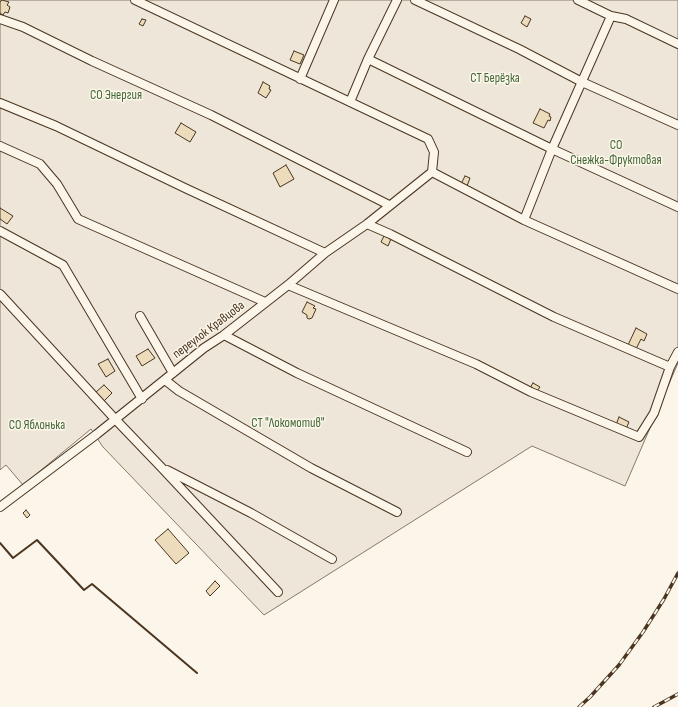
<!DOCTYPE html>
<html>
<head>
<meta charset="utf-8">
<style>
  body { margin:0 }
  canvas { display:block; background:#fbf6e9 }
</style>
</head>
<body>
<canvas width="678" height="707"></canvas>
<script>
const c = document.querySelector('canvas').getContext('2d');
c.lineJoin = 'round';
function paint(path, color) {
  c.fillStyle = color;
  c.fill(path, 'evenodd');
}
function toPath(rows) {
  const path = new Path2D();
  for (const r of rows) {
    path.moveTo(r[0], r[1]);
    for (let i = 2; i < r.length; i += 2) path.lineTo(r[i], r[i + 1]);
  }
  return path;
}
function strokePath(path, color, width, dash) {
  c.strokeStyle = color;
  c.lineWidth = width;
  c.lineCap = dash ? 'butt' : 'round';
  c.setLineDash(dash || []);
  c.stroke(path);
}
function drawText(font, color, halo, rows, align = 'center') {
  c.font = font + ' "Sofia Sans Condensed",sans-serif';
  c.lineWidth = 3;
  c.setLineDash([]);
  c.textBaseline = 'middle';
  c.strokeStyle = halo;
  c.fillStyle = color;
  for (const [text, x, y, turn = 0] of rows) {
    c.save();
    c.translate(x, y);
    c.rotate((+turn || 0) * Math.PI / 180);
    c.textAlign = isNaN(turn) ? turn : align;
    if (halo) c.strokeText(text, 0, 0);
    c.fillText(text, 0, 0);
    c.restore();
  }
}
const green = toPath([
  [0,0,678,0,678,363,625,486,532,446,264,615,103,447,91,429,23,485,6,465,0,470,0,0]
]);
paint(green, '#ede6d9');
strokePath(green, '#887966', 1);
const building = toPath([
  [2,0,9,2,7,5,10,7,8,13,5,12,3,15,0,13,0,2,2,0],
  [525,16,531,19,527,27,521,23,525,16],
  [142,19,146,20,143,26,139,24,142,19],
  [294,51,304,55,300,64,290,60,294,51],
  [263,82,270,86,269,89,271,90,266,98,258,93,263,82],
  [540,109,550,114,549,116,551,117,550,121,548,120,544,128,533,123,540,109],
  [181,123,196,132,190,142,175,133,181,123],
  [286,165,294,179,280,187,273,173,286,165],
  [465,176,470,178,467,186,461,184,465,176],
  [0,208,13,216,7,224,0,219,0,208],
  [384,236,391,239,388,246,381,242,384,236],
  [307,302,315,306,313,308,316,309,312,318,309,319,307,318,307,315,302,312,307,302],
  [636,328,647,334,644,341,641,339,636,349,628,345,636,328],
  [148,349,155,358,142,366,136,356,148,349],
  [108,359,115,371,106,377,98,364,108,359],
  [533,383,540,387,537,391,530,388,533,383],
  [104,385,112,393,104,401,96,392,104,385],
  [619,417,629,422,626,429,616,425,619,417],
  [26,510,30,515,27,518,23,513,26,510],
  [168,529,189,553,176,564,155,540,168,529],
  [215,581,220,586,210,596,206,591,215,581]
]);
paint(building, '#ecdcbc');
strokePath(building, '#4a3520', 1);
const minor = toPath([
  [135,0,428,139,434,152,432,172],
  [415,0,519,49,582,82,678,125],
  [578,0,611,16,626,19,678,44],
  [0,19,23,27,92,61,211,115,389,205],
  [368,59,552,149,678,207],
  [300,79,334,0],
  [350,102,368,59,397,0],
  [0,103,56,126,187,189,325,253],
  [0,146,40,164,57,184,78,219,265,302],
  [432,172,524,220,678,289],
  [524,220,552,149,611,16],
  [367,224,390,234,554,317,670,367],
  [0,231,63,265,142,399],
  [288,285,476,364,531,392,639,437,654,413,670,367,678,352],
  [0,294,115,419,161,467,278,592],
  [140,316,173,373],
  [224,335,297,373,467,452],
  [165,380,179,391,311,468,397,512],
  [167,470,251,513,332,559],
  [0,507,97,434,204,348,224,335,288,285,325,253,367,224,432,172]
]);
strokePath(minor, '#4a3520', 10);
strokePath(minor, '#fbf6e9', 8);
const rail = toPath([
  [579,707,590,697,619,665,643,632,664,599,678,573],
  [654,707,678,694]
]);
strokePath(rail, '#4a3520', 3.5);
strokePath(rail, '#fbf6e9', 2, [6]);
strokePath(toPath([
  [0,543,13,558,37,540,84,590,92,584,197,673]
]), '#4a3520', 2);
drawText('13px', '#436837', '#fbf6e9', [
  ["СТ Берёзка",495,79],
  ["СО Энергия",116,96],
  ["СО",616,146],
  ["Снежка-Фруктовая",616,161],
  ["СТ \"Локомотив\"",288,424],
  ["СО Яблонька",37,426]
]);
drawText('13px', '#4a3520', '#fbf6e9', [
  ["переулок Кравцова",209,330,-37]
]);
</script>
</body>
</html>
